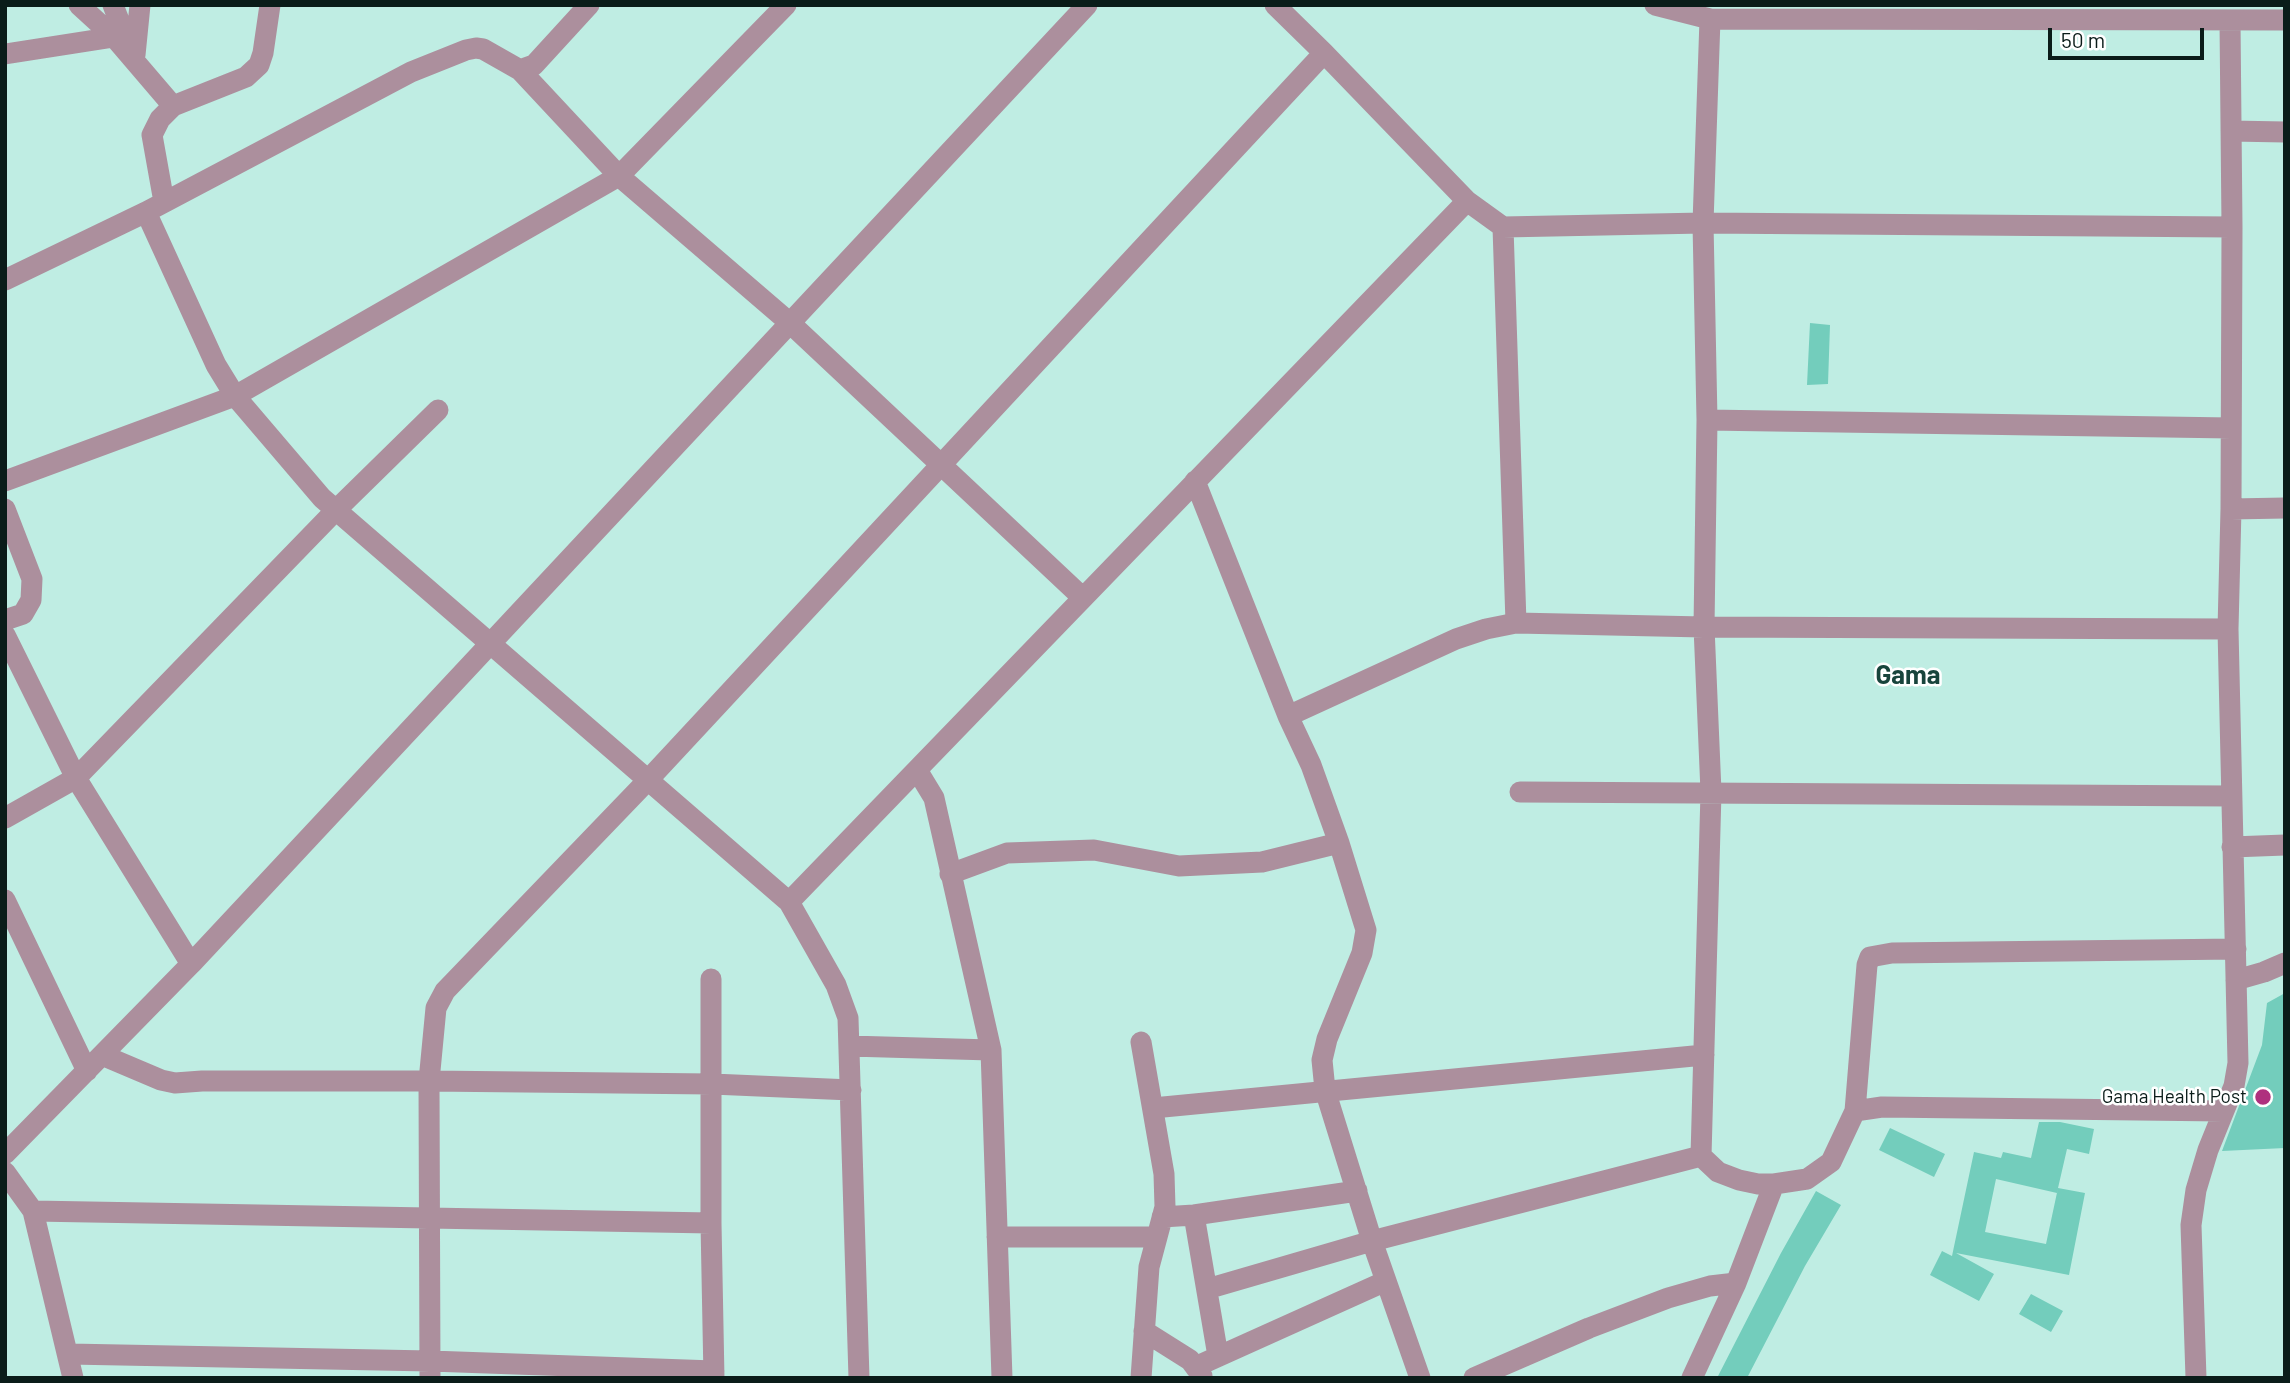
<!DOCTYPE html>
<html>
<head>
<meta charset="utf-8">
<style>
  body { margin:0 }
  #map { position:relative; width:2290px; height:1383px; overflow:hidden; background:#bfede3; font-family:Barlow,sans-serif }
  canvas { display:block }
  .frame { position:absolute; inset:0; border:7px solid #0a1c19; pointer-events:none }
  .scale { position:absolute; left:2048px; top:28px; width:156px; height:32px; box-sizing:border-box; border:4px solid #0a1c19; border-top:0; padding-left:9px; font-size:21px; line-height:24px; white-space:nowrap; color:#0a1c19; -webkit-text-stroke:5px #fff; paint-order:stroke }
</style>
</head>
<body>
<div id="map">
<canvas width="2290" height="1383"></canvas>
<div class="frame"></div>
<div class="scale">50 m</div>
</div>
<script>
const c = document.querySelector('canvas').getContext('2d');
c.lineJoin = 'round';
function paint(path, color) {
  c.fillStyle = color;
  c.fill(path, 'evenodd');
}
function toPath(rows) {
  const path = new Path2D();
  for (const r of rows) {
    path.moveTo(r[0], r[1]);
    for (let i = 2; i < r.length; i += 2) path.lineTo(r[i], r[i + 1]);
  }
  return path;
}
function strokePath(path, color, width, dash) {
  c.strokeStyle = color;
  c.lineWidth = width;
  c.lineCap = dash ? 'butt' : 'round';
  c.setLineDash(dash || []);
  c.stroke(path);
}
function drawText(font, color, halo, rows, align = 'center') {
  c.font = font + ' Barlow,sans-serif';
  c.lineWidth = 5;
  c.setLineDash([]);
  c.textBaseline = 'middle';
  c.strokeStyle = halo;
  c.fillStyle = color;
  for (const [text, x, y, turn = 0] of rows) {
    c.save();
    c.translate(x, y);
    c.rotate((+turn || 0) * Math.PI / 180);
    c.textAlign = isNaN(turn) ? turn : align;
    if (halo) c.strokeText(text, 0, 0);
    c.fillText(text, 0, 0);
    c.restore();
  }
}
paint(toPath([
  [1810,323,1830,325,1828,384,1807,385],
  [2285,993,2285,1148,2222,1151,2262,1045,2267,1003],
  [2039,1122,2060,1122,2094,1129,2089,1154,2067,1149,2058,1188,2085,1193,2069,1275,1956,1253,1994,1274,1979,1301,1930,1275,1942,1251,1952,1256,1974,1152,2001,1158,2003,1152,2031,1158],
  [1996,1179,2057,1193,2058,1188,2046,1244,1985,1232],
  [1890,1128,1945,1154,1934,1177,1879,1150],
  [1816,1191,1841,1205,1805,1266,1747,1378,1717,1378,1781,1253],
  [2031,1294,2063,1311,2051,1332,2019,1314]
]), '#73cdbc');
strokePath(toPath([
  [79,5,114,37],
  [113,5,130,49],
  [1275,5,1324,53,1467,201,1503,227,1703,223,2232,227],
  [1655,5,1710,19,2285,20],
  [1710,19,1703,223,1707,420,1704,627,1711,792,1701,1156,1718,1172,1739,1180,1758,1184,1774,1184,1807,1179,1831,1162,1855,1111,1867,965,1870,957,1892,953,2236,949],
  [5,54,114,37,173,106],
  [135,55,140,5],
  [520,70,619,176,790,323,1083,598],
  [2231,131,2285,132],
  [164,202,152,135,160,119,173,106,246,77,259,65,263,53,270,5],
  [146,212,216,365,235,396,322,498,789,902,836,985,848,1018,859,1378],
  [1503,227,1516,623],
  [5,280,146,212,411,72,466,50,476,48,483,49,520,70,534,65,589,5],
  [1707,420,2231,428],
  [5,481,235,396,619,176,786,5],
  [1195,481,1288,716,1311,765,1339,843,1366,930,1362,953,1327,1039,1322,1060,1325,1090,1372,1241,1420,1378],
  [5,509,32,579,31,600,23,614,5,620],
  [2231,509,2285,508],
  [5,635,76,778,191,964],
  [1288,716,1456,639,1486,629,1516,623,1704,627,2228,629],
  [917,770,934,798,991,1050,1002,1378],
  [1520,792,2230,796],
  [5,818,76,778,336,510,438,410],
  [2232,847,2285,845],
  [950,874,1007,853,1094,850,1179,866,1262,862,1339,843],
  [5,900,87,1071],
  [789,902,1467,201],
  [711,979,711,1223,714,1378],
  [2236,980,2264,972,2285,963],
  [849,1046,991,1050],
  [102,1055,161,1080,175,1083,202,1081,429,1081,712,1084,851,1090],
  [1153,1108,1704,1055],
  [1855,1111,1882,1107,2223,1111],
  [5,1154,191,964,1087,5],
  [5,1172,33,1211,73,1378],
  [33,1211,711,1223],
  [1194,1215,1218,1356],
  [1162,1217,1194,1215,1357,1191],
  [997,1237,1156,1237],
  [1207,1289,1372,1241,1701,1156],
  [1144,1331,1190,1360,1202,1376],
  [69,1354,430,1361,714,1371],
  [1195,1367,1386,1281],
  [430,1378,429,1081,436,1008,445,991,648,780,1324,53],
  [1141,1378,1149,1267,1165,1207,1164,1174,1141,1042],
  [1474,1378,1589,1328,1668,1298,1710,1286,1736,1283],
  [1692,1378,1736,1283,1774,1184],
  [2196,1378,2191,1225,2196,1190,2208,1150,2234,1086,2238,1063,2228,629,2231,509,2232,227,2230,21]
]), '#ac8f9d', 21);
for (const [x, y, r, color] of [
  [2263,1097,9,"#af307e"]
]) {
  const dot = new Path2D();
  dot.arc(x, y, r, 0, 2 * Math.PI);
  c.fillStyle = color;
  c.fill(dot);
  strokePath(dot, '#fff', 2.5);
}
drawText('19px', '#0a1c19', '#fff', [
  ["Gama Health Post",2247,1097]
], 'right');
drawText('bold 26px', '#18443c', '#fff', [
  ["Gama",1908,675]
]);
</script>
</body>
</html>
